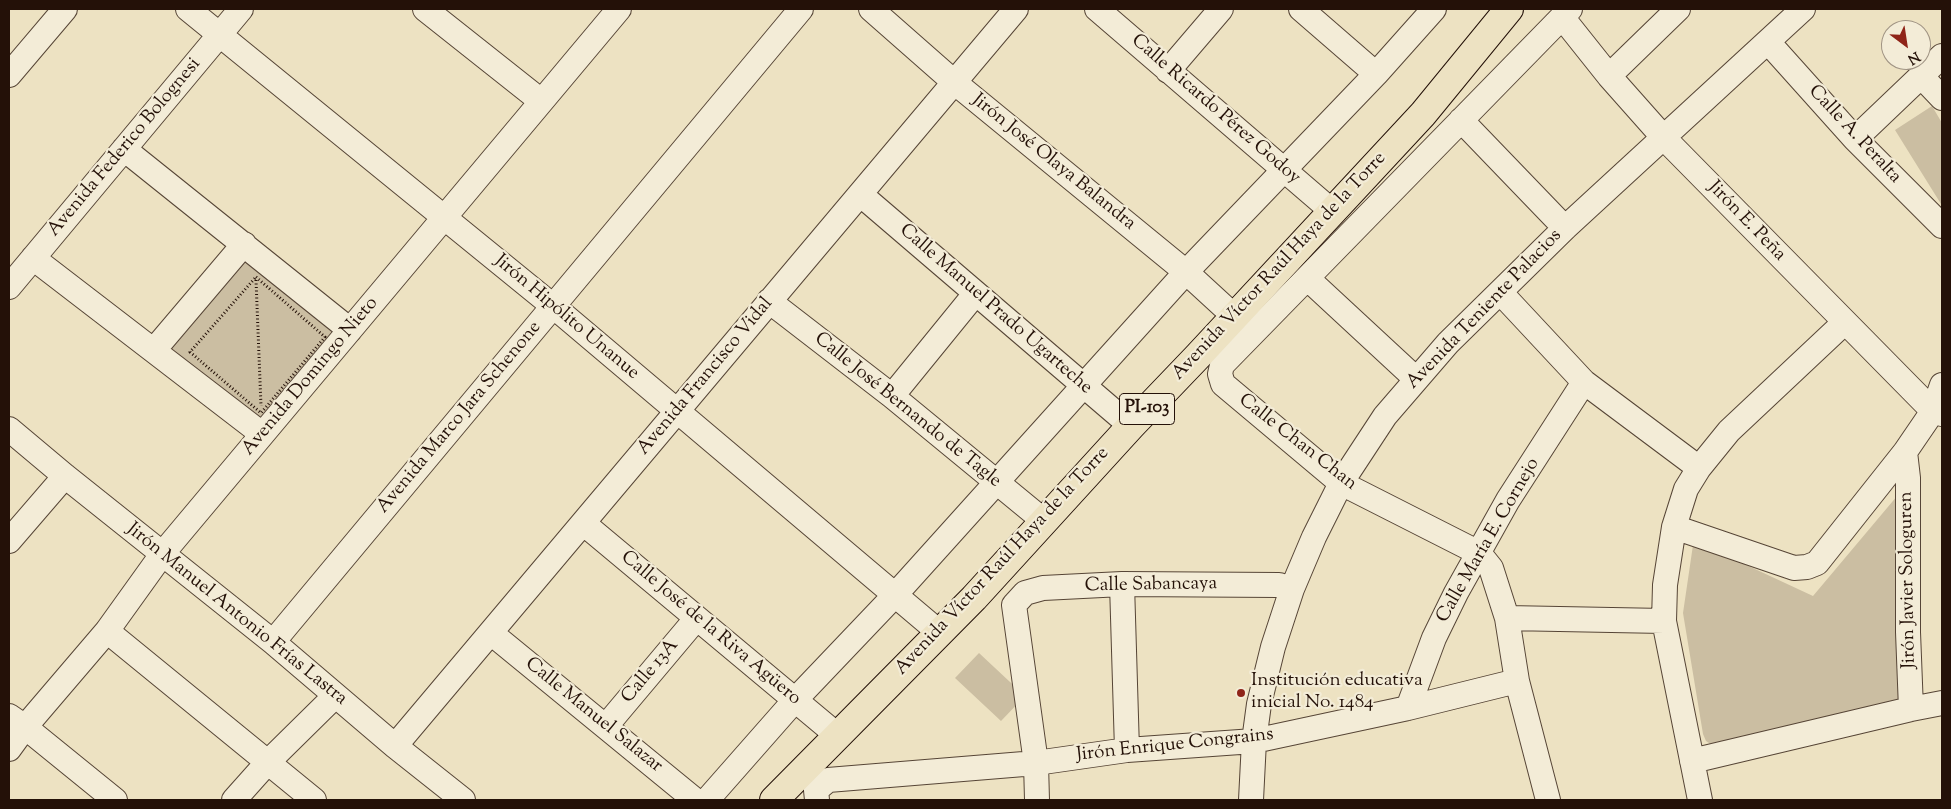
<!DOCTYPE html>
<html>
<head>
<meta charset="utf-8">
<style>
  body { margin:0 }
  #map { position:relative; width:1951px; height:809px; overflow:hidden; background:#ede2c2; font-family:"Sorts Mill Goudy",serif }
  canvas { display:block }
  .frame { position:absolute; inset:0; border:10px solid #241108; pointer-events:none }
  .north { position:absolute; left:1881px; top:20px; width:50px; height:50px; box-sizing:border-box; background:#f3ecd7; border:1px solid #a09484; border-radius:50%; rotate:149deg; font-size:14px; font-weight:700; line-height:20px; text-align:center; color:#241108 }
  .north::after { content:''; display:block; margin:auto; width:18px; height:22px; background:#8f2418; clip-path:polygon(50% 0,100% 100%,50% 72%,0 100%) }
</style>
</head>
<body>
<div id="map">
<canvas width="1951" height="809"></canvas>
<div class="frame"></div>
<div class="north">N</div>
</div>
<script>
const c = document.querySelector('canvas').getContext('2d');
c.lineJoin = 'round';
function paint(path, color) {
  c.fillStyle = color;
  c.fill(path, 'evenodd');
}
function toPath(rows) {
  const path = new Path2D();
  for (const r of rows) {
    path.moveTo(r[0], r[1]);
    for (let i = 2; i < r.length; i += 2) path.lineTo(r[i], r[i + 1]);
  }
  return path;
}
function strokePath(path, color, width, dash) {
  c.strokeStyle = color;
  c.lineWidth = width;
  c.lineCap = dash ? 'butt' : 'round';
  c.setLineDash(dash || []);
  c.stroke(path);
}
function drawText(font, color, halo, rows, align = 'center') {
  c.font = font + ' "Sorts Mill Goudy",serif';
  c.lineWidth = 4.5;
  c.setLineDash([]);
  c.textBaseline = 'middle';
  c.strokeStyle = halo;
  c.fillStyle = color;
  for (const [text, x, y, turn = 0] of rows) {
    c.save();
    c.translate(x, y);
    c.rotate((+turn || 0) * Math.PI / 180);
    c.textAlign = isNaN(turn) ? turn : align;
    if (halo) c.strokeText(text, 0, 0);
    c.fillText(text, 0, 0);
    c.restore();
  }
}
paint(toPath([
  [1932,106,1942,123,1941,204,1895,130],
  [244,257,343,338,262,434,154,350],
  [1903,489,1908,699,1712,745,1706,741,1703,734,1683,613,1693,545,1699,543,1813,596],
  [979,653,1025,696,1001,721,955,678]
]), '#cbbea2');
const minor = toPath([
  [188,9,553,306,940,633],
  [425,9,541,101],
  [871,9,954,82,1186,272,1235,317],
  [1097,9,1333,212],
  [1301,9,1376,74],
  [1562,17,1609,76,1664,138,1933,411,1942,414],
  [1768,42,1855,139,1942,226],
  [1168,71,1221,9],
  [9,75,65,9],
  [1609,76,1678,9],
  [1921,76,1942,98],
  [1461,120,1565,228],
  [1855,139,1942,56],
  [124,149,350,330],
  [860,194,1131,426],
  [33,258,262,434],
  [1307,278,1416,379],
  [9,287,241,9],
  [1500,292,1584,382,1699,468],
  [769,301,892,396,1044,521],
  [154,350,244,244],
  [892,396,975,294],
  [9,429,65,476,273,642,395,746,463,800],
  [1905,452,1908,478,1908,632,1911,709],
  [583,523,837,735],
  [1674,527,1794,568,1807,567,1817,563,1905,452,1933,411,1942,385],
  [9,541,65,476],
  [1122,584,1127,750],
  [1507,618,1664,621],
  [107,631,314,800],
  [491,633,695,800],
  [273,642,801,9],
  [1408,708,1434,638,1456,593,1508,500,1584,382],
  [9,716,25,727,115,800],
  [606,726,696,619],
  [395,746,1016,9],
  [9,749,25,727,107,631,163,553,619,9],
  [1692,761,1911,709,1942,703],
  [234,800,267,763,335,696],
  [707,800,795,700,895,595,1186,272,1376,74,1434,9],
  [817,800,816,790,828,780,1036,763,1127,750,1254,741,1408,708,1517,681],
  [1037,800,1036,763,1014,605,1025,593,1043,588,1122,584,1279,585,1292,589],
  [1251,800,1254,741,1259,704,1273,647,1292,589,1314,537,1341,483,1385,416,1448,343,1565,228,1803,9],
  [1548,800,1517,681,1507,618,1491,568,1479,553,1341,483,1223,384,1220,374,1222,365,1570,9],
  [1700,800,1664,621,1665,585,1674,527,1686,489,1699,468,1729,431,1845,322]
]);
const major = toPath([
  [774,800,974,598,1131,426,1198,356,1423,114,1509,9]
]);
strokePath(minor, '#564536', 26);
strokePath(major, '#241108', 30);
strokePath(toPath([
  [256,277,325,337,261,413,190,352,256,277],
  [256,280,261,406]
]), '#241108', 3, [1, 2.5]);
strokePath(minor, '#f3ecd7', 24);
strokePath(major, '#ede2c2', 28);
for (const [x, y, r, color] of [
  [1241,693,5,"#8f2418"]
]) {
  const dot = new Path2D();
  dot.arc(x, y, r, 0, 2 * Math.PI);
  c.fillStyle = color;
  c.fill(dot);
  strokePath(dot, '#f3ecd7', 2);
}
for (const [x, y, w] of [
  [1147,409,55]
]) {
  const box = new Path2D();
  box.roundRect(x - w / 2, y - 15.5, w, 31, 4);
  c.fillStyle = '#f3ecd7';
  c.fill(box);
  strokePath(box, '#241108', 1);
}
drawText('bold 18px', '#241108', null, [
  ["PI-103",1147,409]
]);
drawText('19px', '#241108', '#f3ecd7', [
  ["Calle Ricardo Pérez Godoy",1215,110,41],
  ["Calle A. Peralta",1854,135,47],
  ["Avenida Federico Bolognesi",125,148,-50],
  ["Jirón José Olaya Balandra",1053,163,39],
  ["Jirón E. Peña",1746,222,46],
  ["Avenida Víctor Raúl Haya de la Torre",1280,267,-47],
  ["Calle Manuel Prado Ugarteche",995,310,41],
  ["Avenida Teniente Palacios",1485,310,-46],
  ["Jirón Hipólito Unanue",566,318,40],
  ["Avenida Domingo Nieto",311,377,-50],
  ["Avenida Francisco Vidal",706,377,-50],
  ["Calle José Bernando de Tagle",907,411,39],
  ["Avenida Marco Jara Schenone",460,418,-50],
  ["Calle Chan Chan",1297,443,38],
  ["Calle María E. Cornejo",1489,541,-60],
  ["Avenida Víctor Raúl Haya de la Torre",1003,562,-47],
  ["Jirón Javier Sologuren",1909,580,-91],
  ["Calle Sabancaya",1151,586,-1],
  ["Jirón Manuel Antonio Frías Lastra",236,615,39],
  ["Calle José de la Riva Agüero",710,629,40],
  ["Calle 13A",651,672,-50],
  ["Calle Manuel Salazar",593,716,39],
  ["Jirón Enrique Congrains",1175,746,-6]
]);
drawText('19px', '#241108', '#f3ecd7', [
  ["Institución educativa",1251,682],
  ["inicial No. 1484",1251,704]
], 'left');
</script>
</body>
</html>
